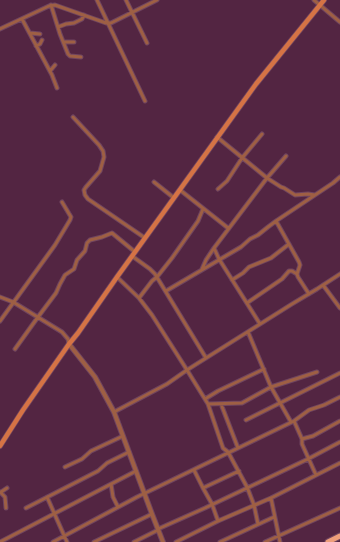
<!DOCTYPE html>
<html>
<head>
<meta charset="utf-8">
<style>
  body { margin:0 }
  canvas { display:block; background:#532542 }
</style>
</head>
<body>
<canvas width="340" height="542"></canvas>
<script>
const c = document.querySelector('canvas').getContext('2d');
c.lineJoin = 'round';
function toPath(rows) {
  const path = new Path2D();
  for (const r of rows) {
    path.moveTo(r[0], r[1]);
    for (let i = 2; i < r.length; i += 2) path.lineTo(r[i], r[i + 1]);
  }
  return path;
}
function strokePath(path, color, width, dash) {
  c.strokeStyle = color;
  c.lineWidth = width;
  c.lineCap = dash ? 'butt' : 'round';
  c.setLineDash(dash || []);
  c.stroke(path);
}
const minor = toPath([
  [97,0,145,101],
  [126,0,147,43],
  [314,0,340,22],
  [51,5,60,34,68,54,70,56,81,57],
  [22,19,52,75,57,88],
  [58,27,66,24,74,23,82,19,84,15],
  [0,29,49,6,55,5,106,23,111,23,157,0],
  [30,33,40,34],
  [64,42,74,42],
  [36,46,40,44,42,40],
  [50,71,55,65],
  [73,117,99,145,103,151,104,157,100,171,86,187,84,190,85,195,88,199,145,238],
  [217,137,267,178,281,187,284,188,295,195,308,194,315,195],
  [154,182,174,198],
  [218,189,227,181,242,158,262,134],
  [180,190,228,228],
  [276,221,333,183,340,177],
  [132,256,150,269,155,274,206,358],
  [202,269,206,260,214,248],
  [232,280,243,273,249,267,271,258,289,244],
  [323,285,340,308],
  [166,291,241,247,250,239,258,235,268,227,276,221,299,262,300,265,297,274,298,277,309,294],
  [0,297,13,302,62,332,68,339,69,344],
  [139,298,152,281,157,277,172,258,198,221,203,209],
  [247,303,282,279,289,271,292,271,297,274],
  [0,321,55,245,70,220,71,217,62,202],
  [260,324,219,259,214,248,267,178,286,156],
  [248,332,271,387,291,422],
  [15,349,38,317,56,293,60,284,65,275,74,269,77,260,85,251,87,243,90,240,102,237,112,233,135,252],
  [205,399,218,391,264,369],
  [208,404,242,403,271,387,317,372],
  [221,404,238,448],
  [114,412,167,384,187,370,152,315,139,298,117,277],
  [246,420,340,373],
  [294,421,302,439,302,444,316,475],
  [302,439,313,436,340,421],
  [65,467,82,459,91,451,123,436],
  [194,470,203,488,239,471],
  [111,484,113,497,118,507],
  [203,488,212,504,218,521],
  [0,492,5,497,6,508],
  [1,492,7,488],
  [47,497,67,542],
  [271,498,280,542],
  [26,508,98,471,107,463,129,452],
  [258,524,254,505,247,487,228,452,223,448,208,404,187,370,292,304,317,289,340,274],
  [158,529,205,508,308,459,340,442],
  [0,542,136,471],
  [53,542,137,497,294,421,309,410,324,405,340,397],
  [94,542,152,514],
  [134,542,158,530],
  [176,542,218,521,271,498,340,463],
  [220,542,274,517],
  [265,542,340,508]
]);
const tertiary = toPath([
  [69,344,95,377,114,412,152,514,163,542]
]);
const secondary = toPath([
  [0,446,23,410,69,344,78,333,117,277,256,84,324,0]
]);
const trunk = toPath([
  [328,542,340,536]
]);
strokePath(minor, '#704560', 5);
strokePath(tertiary, '#704560', 6);
strokePath(secondary, '#704560', 6);
strokePath(trunk, '#704560', 7);
strokePath(minor, '#9e5f44', 3);
strokePath(tertiary, '#9e5f44', 4);
strokePath(secondary, '#d57345', 4.5);
strokePath(trunk, '#ee9e7a', 5);
</script>
</body>
</html>
